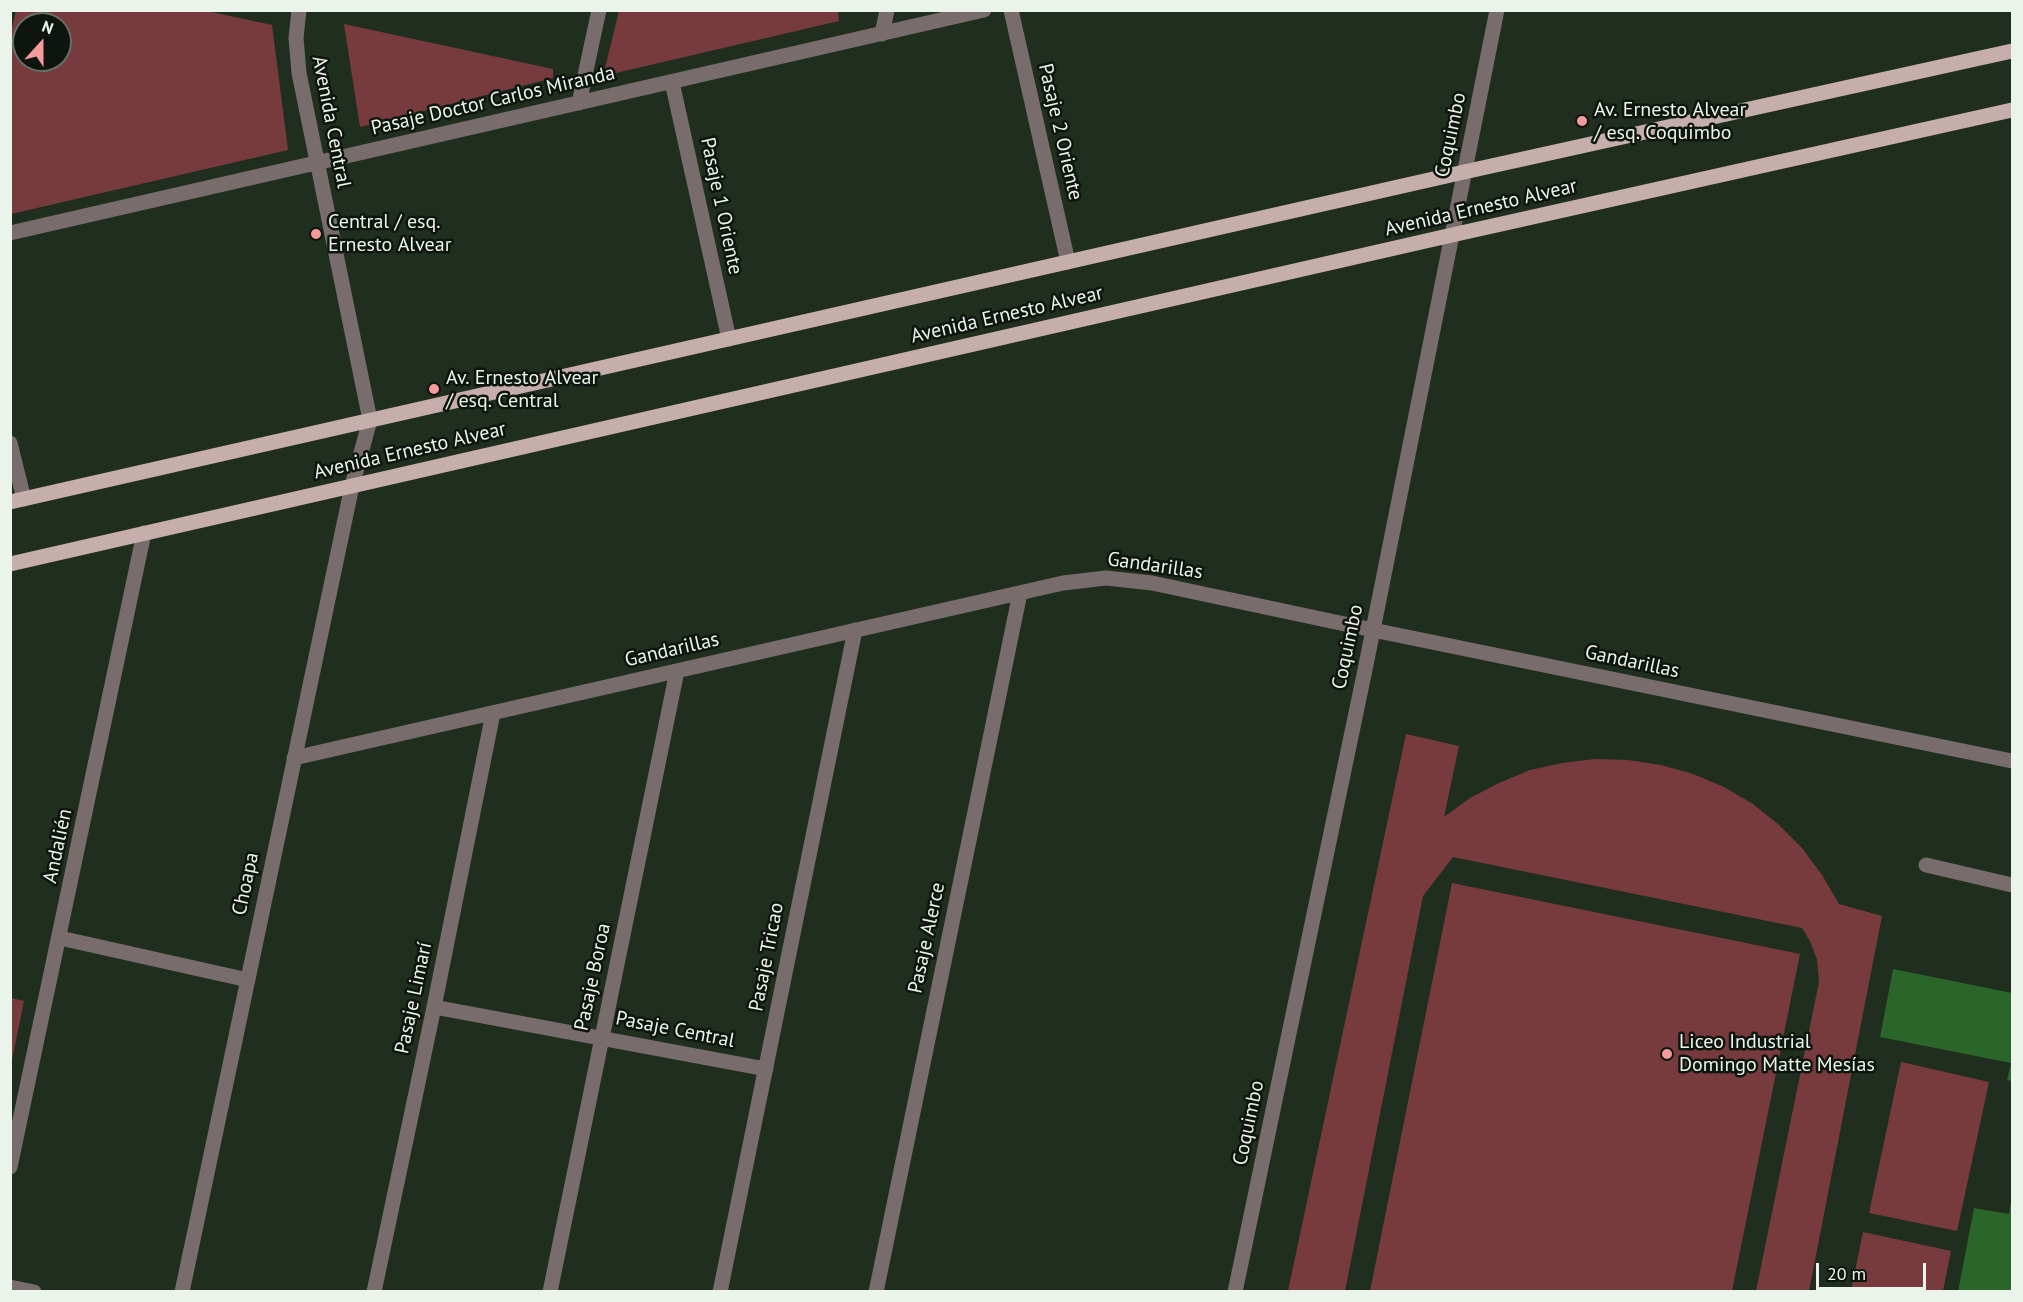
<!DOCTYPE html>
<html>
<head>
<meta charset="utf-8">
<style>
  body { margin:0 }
  #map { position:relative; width:2023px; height:1302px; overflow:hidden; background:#202e1f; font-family:"PT Sans",sans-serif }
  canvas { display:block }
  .frame { position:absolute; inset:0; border:12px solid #ebf4ea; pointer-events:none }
  .north { position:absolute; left:12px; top:12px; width:60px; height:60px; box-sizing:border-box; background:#0e150e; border:2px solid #666e66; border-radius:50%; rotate:21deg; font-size:16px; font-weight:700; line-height:24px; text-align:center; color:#ebf4ea }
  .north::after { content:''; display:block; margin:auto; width:21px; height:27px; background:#f59b9c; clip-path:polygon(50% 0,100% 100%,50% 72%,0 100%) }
  .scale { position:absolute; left:1816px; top:1263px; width:110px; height:27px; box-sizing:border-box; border:3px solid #ebf4ea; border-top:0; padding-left:8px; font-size:18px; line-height:21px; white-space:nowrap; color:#ebf4ea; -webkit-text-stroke:4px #0e150e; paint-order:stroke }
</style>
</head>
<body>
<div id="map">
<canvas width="2023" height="1302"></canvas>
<div class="frame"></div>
<div class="north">N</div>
<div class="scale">20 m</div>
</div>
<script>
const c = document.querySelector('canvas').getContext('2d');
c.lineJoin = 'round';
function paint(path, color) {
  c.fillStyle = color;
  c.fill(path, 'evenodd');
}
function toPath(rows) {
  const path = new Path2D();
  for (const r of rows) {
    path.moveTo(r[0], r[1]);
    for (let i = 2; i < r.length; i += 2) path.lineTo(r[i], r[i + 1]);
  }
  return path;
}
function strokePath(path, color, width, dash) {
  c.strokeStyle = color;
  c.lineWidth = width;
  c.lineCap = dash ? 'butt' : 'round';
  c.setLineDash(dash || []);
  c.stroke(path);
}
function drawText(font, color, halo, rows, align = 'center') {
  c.font = font + ' "PT Sans",sans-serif';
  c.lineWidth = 5;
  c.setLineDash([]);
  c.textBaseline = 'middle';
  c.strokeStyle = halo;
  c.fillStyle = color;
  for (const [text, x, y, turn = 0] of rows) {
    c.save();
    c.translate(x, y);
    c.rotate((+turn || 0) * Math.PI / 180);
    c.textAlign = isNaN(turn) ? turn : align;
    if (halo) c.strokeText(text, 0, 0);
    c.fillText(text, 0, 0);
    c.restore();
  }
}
paint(toPath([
  [16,11,207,11,272,25,288,150,11,214,10,36],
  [24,24,60,24,60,60,24,60],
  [619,11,838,10,839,21,603,76],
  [344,24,553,69,553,78,360,127],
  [1406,734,1459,746,1444,817,1470,798,1499,783,1530,770,1562,763,1595,759,1628,760,1661,765,1693,774,1724,787,1753,804,1779,825,1802,848,1822,875,1839,904,1882,916,1809,1291,1756,1291,1819,982,1817,960,1811,943,1802,928,1453,857,1423,896,1345,1291,1288,1291],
  [1452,883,1800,954,1732,1291,1370,1291],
  [11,998,24,1001,11,1065,10,998],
  [1901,1062,1989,1082,1957,1231,1869,1213],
  [1863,1232,1951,1251,1943,1291,1851,1291]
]), '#783b3d');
paint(toPath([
  [1893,969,2012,993,2012,1081,2007,1080,2011,1063,1880,1037],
  [2011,1202,2012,1292,1958,1292,1974,1208,2009,1214]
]), '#2a662a');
strokePath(toPath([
  [1011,10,1068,262],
  [882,34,887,10],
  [672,82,729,339],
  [579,103,599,10],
  [10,233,984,10],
  [10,443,24,499],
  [294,758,1063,583,1106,578,1152,583,1373,630,2012,761],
  [1926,865,2012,885],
  [60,938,248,980],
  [434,1007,766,1069],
  [10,1167,144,533],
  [10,1287,34,1292],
  [182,1292,352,486,370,420,299,73,296,38,299,10],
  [374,1292,434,1007,493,713],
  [550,1292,677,671],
  [720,1292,855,630],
  [876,1292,1020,593],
  [1235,1292,1366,665,1497,10]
]), '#786c6c', 15);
strokePath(toPath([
  [10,502,1464,172,2012,51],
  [10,564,1452,235,2012,110]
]), '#c6aead', 15);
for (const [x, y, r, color] of [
  [1582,121,6,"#f59b9c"],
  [316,234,6,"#f59b9c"],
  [434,389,6,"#f59b9c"],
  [1667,1054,6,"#f59b9c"]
]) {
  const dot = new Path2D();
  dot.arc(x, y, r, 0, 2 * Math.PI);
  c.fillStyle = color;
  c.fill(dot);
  strokePath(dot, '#0e150e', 2);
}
drawText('20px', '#ebf4ea', '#0e150e', [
  ["Pasaje Doctor Carlos Miranda",493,101,-13],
  ["Avenida Central",331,122,79],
  ["Pasaje 2 Oriente",1060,132,77],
  ["Coquimbo",1451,135,-78],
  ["Pasaje 1 Oriente",721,206,78],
  ["Avenida Ernesto Alvear",1481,208,-13],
  ["Avenida Ernesto Alvear",1007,315,-13],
  ["Avenida Ernesto Alvear",410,451,-13],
  ["Gandarillas",1155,566,8],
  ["Coquimbo",1348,647,-78],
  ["Gandarillas",672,650,-13],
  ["Gandarillas",1632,662,12],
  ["Andalién",58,846,-78],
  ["Choapa",246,884,-78],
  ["Pasaje Alerce",927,938,-78],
  ["Pasaje Tricao",767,957,-79],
  ["Pasaje Boroa",593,977,-78],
  ["Pasaje Limarí",414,998,-78],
  ["Pasaje Central",675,1030,11],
  ["Coquimbo",1249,1123,-78]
]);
drawText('20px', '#ebf4ea', '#0e150e', [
  ["Av. Ernesto Alvear",1594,110],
  ["/ esq. Coquimbo",1594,133],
  ["Central / esq.",328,222],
  ["Ernesto Alvear",328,245],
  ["Av. Ernesto Alvear",446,378],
  ["/ esq. Central",446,401],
  ["Liceo Industrial",1679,1042],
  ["Domingo Matte Mesías",1679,1065]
], 'left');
</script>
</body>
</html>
